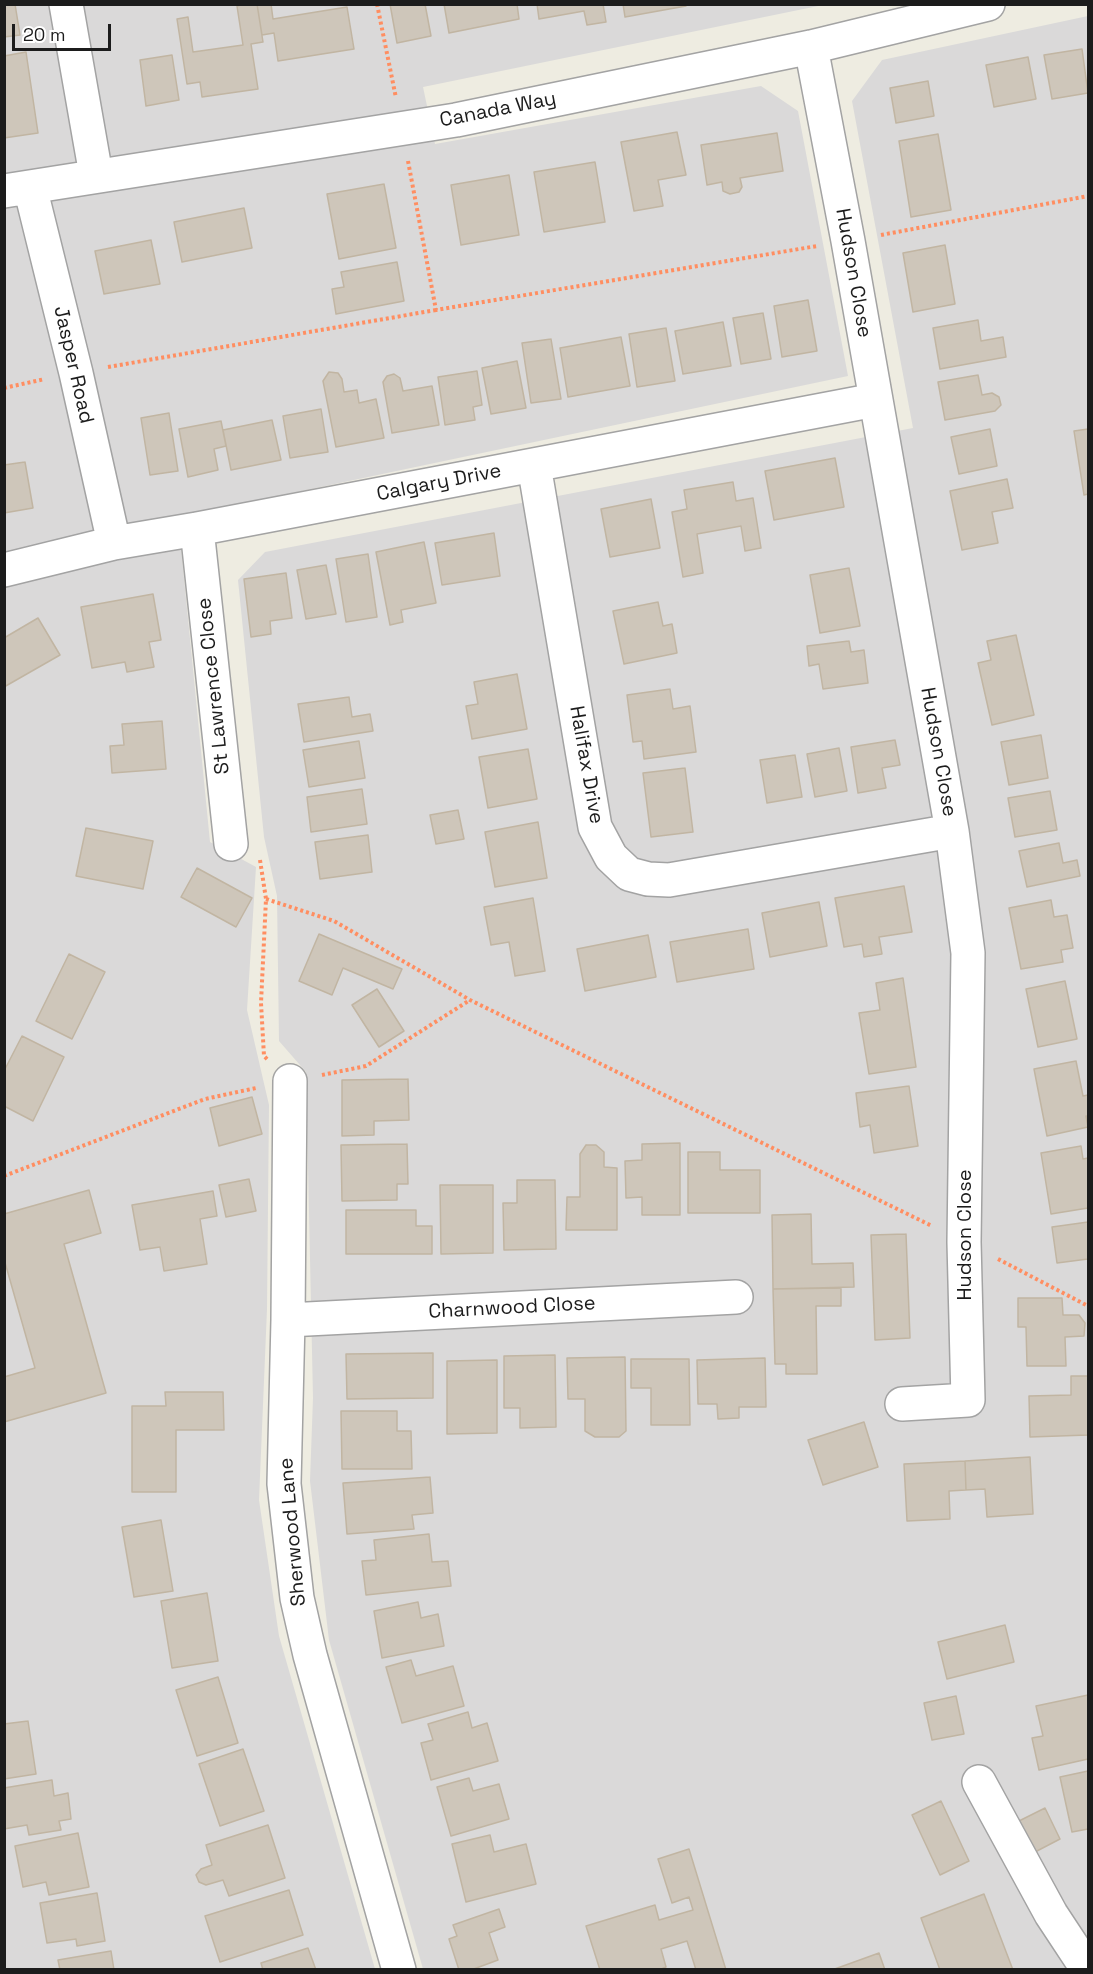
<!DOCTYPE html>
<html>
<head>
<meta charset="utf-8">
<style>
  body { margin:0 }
  #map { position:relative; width:1093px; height:1974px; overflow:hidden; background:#eeece1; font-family:"Space Grotesk",sans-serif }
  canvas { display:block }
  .frame { position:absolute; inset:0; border:6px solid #1c1c1c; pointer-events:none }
  .scale { position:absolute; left:12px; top:24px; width:99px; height:27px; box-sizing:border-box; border:3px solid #1c1c1c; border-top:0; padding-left:8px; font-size:18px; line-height:21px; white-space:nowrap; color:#1c1c1c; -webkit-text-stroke:4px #fff; paint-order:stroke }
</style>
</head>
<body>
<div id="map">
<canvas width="1093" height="1974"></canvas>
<div class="frame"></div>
<div class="scale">20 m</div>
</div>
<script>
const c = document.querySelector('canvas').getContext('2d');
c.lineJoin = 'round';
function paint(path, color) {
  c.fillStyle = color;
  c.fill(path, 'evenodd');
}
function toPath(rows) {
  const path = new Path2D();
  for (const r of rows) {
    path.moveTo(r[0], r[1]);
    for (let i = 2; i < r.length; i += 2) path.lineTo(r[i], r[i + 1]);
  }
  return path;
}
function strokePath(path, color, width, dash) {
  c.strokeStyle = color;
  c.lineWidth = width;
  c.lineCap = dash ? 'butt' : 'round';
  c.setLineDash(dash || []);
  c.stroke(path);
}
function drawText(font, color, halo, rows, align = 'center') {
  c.font = font + ' "Space Grotesk",sans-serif';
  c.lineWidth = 4.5;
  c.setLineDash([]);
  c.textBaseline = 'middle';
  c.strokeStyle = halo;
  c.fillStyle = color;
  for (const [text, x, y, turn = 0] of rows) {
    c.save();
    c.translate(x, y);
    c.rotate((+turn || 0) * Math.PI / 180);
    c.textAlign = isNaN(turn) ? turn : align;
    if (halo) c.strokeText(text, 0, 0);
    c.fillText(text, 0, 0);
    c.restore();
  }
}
paint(toPath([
  [5,5,823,5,423,87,435,144,761,86,798,111,848,376,178,517,210,842,256,867,247,1010,269,1105,267,1309,259,1500,279,1636,375,1969,5,1970],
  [1088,16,1088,1969,423,1969,329,1640,310,1481,313,1398,306,1072,279,1041,277,896,264,837,238,580,265,552,913,428,852,101,882,60]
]), '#dad9d9');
const building = toPath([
  [4,4,15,4,20,35,4,37,4,4],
  [245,4,257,4,263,42,251,44,258,89,202,97,200,82,187,84,177,19,188,17,193,52,243,45,237,6,245,4],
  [257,4,271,4,273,19,347,7,354,49,278,61,274,33,262,35,257,4],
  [390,4,425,4,431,36,397,43,390,4],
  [444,4,517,4,519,19,449,33,444,4],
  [537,4,603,4,606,22,587,25,584,11,539,19,537,4],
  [623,4,686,4,686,6,625,17,623,4],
  [1082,49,1088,93,1052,99,1044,55,1082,49],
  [26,52,38,133,4,138,4,56,26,52],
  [172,55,179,100,146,106,140,60,172,55],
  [1028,57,1036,99,994,107,986,65,1028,57],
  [928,81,934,116,896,123,890,88,928,81],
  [677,132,686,175,658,180,663,206,634,211,621,142,677,132],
  [777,133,783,171,740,178,742,187,739,192,730,194,723,191,722,182,707,185,701,145,777,133],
  [938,134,951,210,911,217,899,141,938,134],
  [595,162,605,222,544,232,534,172,595,162],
  [509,175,519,235,461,245,451,185,509,175],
  [384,184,396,248,339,259,327,194,384,184],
  [244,208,252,248,182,262,174,222,244,208],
  [151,240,160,284,104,294,95,251,151,240],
  [945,245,955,304,913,312,903,253,945,245],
  [397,262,404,301,336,314,332,289,344,287,341,272,397,262],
  [808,300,817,351,782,357,774,306,808,300],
  [763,313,771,359,741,364,733,318,763,313],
  [978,320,981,341,1003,337,1006,357,940,369,933,328,978,320],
  [723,322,731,366,683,374,675,331,723,322],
  [666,328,675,381,637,387,629,334,666,328],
  [621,337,630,386,568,397,560,348,621,337],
  [551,339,561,399,531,403,522,343,551,339],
  [517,361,526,408,491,414,482,368,517,361],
  [477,371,482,405,473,407,475,420,445,425,438,377,477,371],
  [329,372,338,373,342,379,344,392,357,390,359,403,376,399,384,438,336,447,323,381,329,372],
  [394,374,400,378,403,391,432,386,439,425,392,433,383,382,387,376,394,374],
  [978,375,982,395,992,393,999,397,1001,405,995,411,945,420,938,382,978,375],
  [321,409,328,452,290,458,283,416,321,409],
  [169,413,178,471,150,475,141,418,169,413],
  [272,420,281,460,231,470,223,430,272,420],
  [221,421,226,446,214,449,218,470,188,477,179,429,221,421],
  [990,429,997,466,959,474,951,437,990,429],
  [1088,429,1088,494,1084,495,1074,431,1088,429],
  [835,458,844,507,774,520,765,471,835,458],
  [25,462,33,508,4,513,4,465,25,462],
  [1007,479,1013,508,992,512,998,543,962,550,950,491,1007,479],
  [733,482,736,501,753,498,761,548,745,551,741,526,697,534,703,573,683,577,672,512,687,509,684,490,733,482],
  [651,499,660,548,610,557,601,509,651,499],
  [494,533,500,576,442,585,435,543,494,533],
  [424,542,436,603,401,610,403,622,390,625,376,552,424,542],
  [368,554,377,617,346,622,336,559,368,554],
  [326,565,336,614,306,619,297,570,326,565],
  [849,568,860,626,820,633,810,575,849,568],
  [286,573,292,618,270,621,271,634,251,637,244,579,286,573],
  [153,594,161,640,149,642,154,667,127,672,125,662,92,668,81,607,153,594],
  [658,602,663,626,672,624,677,653,624,664,613,611,658,602],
  [38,618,60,655,4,687,4,638,38,618],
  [1016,635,1034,715,992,725,978,663,991,660,987,641,1016,635],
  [849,641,851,652,864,650,868,683,823,689,819,664,809,666,807,646,849,641],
  [517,674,527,729,472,739,466,706,478,704,474,682,517,674],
  [670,689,673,709,690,706,696,752,644,759,642,741,633,742,627,695,670,689],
  [349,697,352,717,370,714,373,731,304,742,298,704,349,697],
  [162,721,166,769,112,773,110,746,124,745,122,724,162,721],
  [1041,735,1048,778,1009,785,1001,742,1041,735],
  [895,740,900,765,882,768,886,788,858,793,851,747,895,740],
  [359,741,365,778,309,787,303,750,359,741],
  [839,748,847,791,815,797,807,754,839,748],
  [528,749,537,799,488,808,479,757,528,749],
  [795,755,802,797,767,803,760,760,795,755],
  [685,768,693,832,651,837,643,773,685,768],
  [362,789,367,824,311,832,307,797,362,789],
  [1050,791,1057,830,1015,837,1008,798,1050,791],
  [458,810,464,839,436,844,430,815,458,810],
  [538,822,547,878,495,887,485,832,538,822],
  [86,828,153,841,143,889,76,876,86,828],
  [368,835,372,872,320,879,315,842,368,835],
  [1059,843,1063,863,1077,860,1080,876,1027,887,1019,851,1059,843],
  [197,868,252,898,236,927,181,897,197,868],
  [904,886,912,932,879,937,882,954,864,957,862,944,844,947,835,898,904,886],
  [533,898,545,971,515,976,509,942,491,945,484,907,533,898],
  [1051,900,1054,917,1067,915,1073,948,1061,950,1063,962,1021,969,1009,908,1051,900],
  [819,902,827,946,770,957,762,913,819,902],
  [748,929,754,969,677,982,670,942,748,929],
  [319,934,402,969,393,989,343,968,332,995,299,981,319,934],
  [648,935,656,977,585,991,577,949,648,935],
  [69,954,105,972,72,1039,36,1021,69,954],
  [903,978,916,1067,869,1074,859,1013,880,1010,876,983,903,978],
  [1065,981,1077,1039,1038,1047,1026,989,1065,981],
  [377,989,404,1031,379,1047,352,1005,377,989],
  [22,1036,64,1057,33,1121,4,1106,4,1071,22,1036],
  [1076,1061,1083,1096,1088,1095,1088,1116,1086,1116,1088,1127,1047,1136,1034,1069,1076,1061],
  [408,1079,409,1120,374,1121,374,1135,342,1136,342,1080,408,1079],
  [909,1086,918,1146,874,1153,870,1125,860,1127,856,1093,909,1086],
  [252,1097,262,1134,219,1146,210,1108,252,1097],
  [680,1143,680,1215,642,1215,642,1197,626,1198,625,1161,642,1160,642,1144,680,1143],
  [407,1144,408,1184,397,1184,397,1200,342,1201,341,1145,407,1144],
  [586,1145,596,1145,604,1152,604,1167,617,1168,617,1230,566,1230,567,1197,580,1197,580,1154,586,1145],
  [1081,1146,1083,1159,1088,1158,1088,1208,1051,1214,1041,1153,1081,1146],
  [688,1152,720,1152,720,1170,760,1170,760,1213,688,1213,688,1152],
  [249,1179,256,1211,226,1217,219,1185,249,1179],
  [517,1180,555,1180,556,1249,504,1250,503,1203,517,1203,517,1180],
  [440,1185,493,1185,493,1253,441,1254,440,1185],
  [89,1190,101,1233,64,1244,106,1393,4,1422,4,1377,35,1368,4,1259,4,1214,89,1190],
  [213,1191,217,1216,200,1219,207,1264,164,1271,160,1247,140,1250,132,1205,213,1191],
  [346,1210,416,1210,416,1226,432,1226,432,1254,346,1254,346,1210],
  [811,1214,812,1264,853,1263,854,1287,773,1289,772,1215,811,1214],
  [1088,1222,1088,1259,1057,1263,1052,1227,1088,1222],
  [906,1234,910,1338,875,1340,871,1235,906,1234],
  [841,1288,841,1306,816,1306,817,1374,786,1374,786,1364,775,1364,773,1289,841,1288],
  [1018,1298,1062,1298,1063,1315,1079,1315,1085,1323,1084,1336,1065,1337,1066,1366,1027,1366,1026,1327,1018,1327,1018,1298],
  [433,1353,433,1398,347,1399,346,1354,433,1353],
  [555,1355,556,1427,520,1428,520,1408,504,1408,504,1356,555,1355],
  [625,1357,626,1431,619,1437,595,1437,585,1431,585,1399,568,1399,567,1358,625,1357],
  [765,1358,766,1407,739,1407,739,1418,718,1419,717,1404,698,1404,697,1360,765,1358],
  [631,1359,689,1359,690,1425,651,1425,651,1388,631,1388,631,1359],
  [497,1360,497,1433,447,1434,447,1361,497,1360],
  [1071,1376,1088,1376,1088,1435,1030,1437,1029,1396,1071,1395,1071,1376],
  [165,1392,223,1392,224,1430,176,1430,176,1492,132,1492,132,1406,166,1406,165,1392],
  [341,1411,397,1411,397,1431,411,1431,412,1469,342,1469,341,1411],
  [864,1422,878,1467,823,1485,808,1440,864,1422],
  [1030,1457,1033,1514,987,1517,985,1489,966,1490,965,1461,1030,1457],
  [965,1461,966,1490,949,1491,950,1519,907,1521,904,1464,965,1461],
  [430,1477,433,1513,412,1515,414,1529,347,1534,343,1483,430,1477],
  [161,1520,173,1591,134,1597,122,1527,161,1520],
  [429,1534,432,1562,448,1561,451,1586,366,1595,362,1561,376,1560,374,1540,429,1534],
  [207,1593,218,1661,172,1668,161,1601,207,1593],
  [418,1602,421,1618,438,1614,444,1646,382,1658,374,1611,418,1602],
  [1005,1625,1014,1662,947,1679,938,1642,1005,1625],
  [411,1660,416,1676,453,1666,464,1706,402,1723,386,1667,411,1660],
  [218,1677,238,1743,197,1756,176,1690,218,1677],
  [1088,1695,1088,1759,1039,1770,1032,1738,1043,1736,1036,1706,1088,1695],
  [956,1696,964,1734,932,1740,924,1703,956,1696],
  [468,1712,472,1728,487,1723,498,1761,431,1780,421,1743,433,1740,428,1724,468,1712],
  [28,1721,36,1774,4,1779,4,1724,28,1721],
  [243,1749,264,1811,220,1826,199,1764,243,1749],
  [1088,1771,1088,1829,1072,1832,1060,1777,1088,1771],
  [469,1778,473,1791,499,1784,509,1819,451,1836,437,1787,469,1778],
  [52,1780,54,1796,68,1793,71,1819,59,1821,61,1830,29,1835,27,1825,4,1829,4,1788,52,1780],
  [941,1801,969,1861,940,1875,912,1815,941,1801],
  [1045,1808,1060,1839,1035,1852,1019,1821,1045,1808],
  [268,1825,285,1878,229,1896,223,1880,206,1885,199,1882,196,1875,201,1869,212,1865,206,1845,268,1825],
  [78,1833,89,1887,49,1895,46,1882,23,1887,15,1846,78,1833],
  [490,1835,494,1852,526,1844,536,1884,466,1902,452,1844,490,1835],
  [689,1849,726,1970,696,1970,687,1941,661,1949,666,1967,659,1970,600,1970,586,1926,655,1905,659,1920,693,1910,689,1897,672,1903,658,1859,689,1849],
  [289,1890,303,1935,220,1962,205,1916,289,1890],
  [97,1893,105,1941,77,1946,76,1939,47,1943,40,1903,97,1893],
  [984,1894,1013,1970,940,1970,921,1918,984,1894],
  [499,1909,505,1927,489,1933,498,1960,471,1970,459,1970,449,1939,457,1936,453,1925,499,1909],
  [308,1948,316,1970,263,1970,261,1963,308,1948],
  [111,1951,114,1970,60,1970,58,1960,111,1951],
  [879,1953,885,1970,832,1970,879,1953]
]);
paint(building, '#cec6ba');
strokePath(building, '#c1b5a2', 1.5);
const minor = toPath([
  [66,4,96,175],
  [811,47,848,241,952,831,968,953,964,1242,968,1400,902,1404],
  [30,187,76,373,114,543],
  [4,191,456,120,811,47,988,4],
  [534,465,595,827,611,857,629,874,648,879,669,880,952,831],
  [197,529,231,844],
  [4,570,114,543,197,529,875,400],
  [290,1081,288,1320,284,1484,297,1598,310,1655,399,1970],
  [288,1320,736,1297],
  [979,1782,1051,1914,1088,1970]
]);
strokePath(minor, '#a3a3a3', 36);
strokePath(toPath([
  [377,4,396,98],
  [408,161,436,310,817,246],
  [881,235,1088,196],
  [108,367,436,310],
  [4,388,45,379],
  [260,860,266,899,261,1003,264,1056,268,1060],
  [266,899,334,921,470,1000,932,1226],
  [322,1075,366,1066,470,1000],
  [4,1176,205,1099,256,1088],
  [998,1259,1088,1306]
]), '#ff8e61', 4, [3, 3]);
strokePath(minor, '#fff', 33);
drawText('20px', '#1c1c1c', '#fff', [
  ["Canada Way",498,110,-11],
  ["Hudson Close",853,273,80],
  ["Jasper Road",73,365,77],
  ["Calgary Drive",439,483,-11],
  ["St Lawrence Close",214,686,-96],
  ["Hudson Close",938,752,80],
  ["Halifax Drive",586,765,80],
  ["Hudson Close",966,1235,-90],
  ["Charnwood Close",512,1308,-3],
  ["Sherwood Lane",293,1532,-95]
]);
</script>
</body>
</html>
